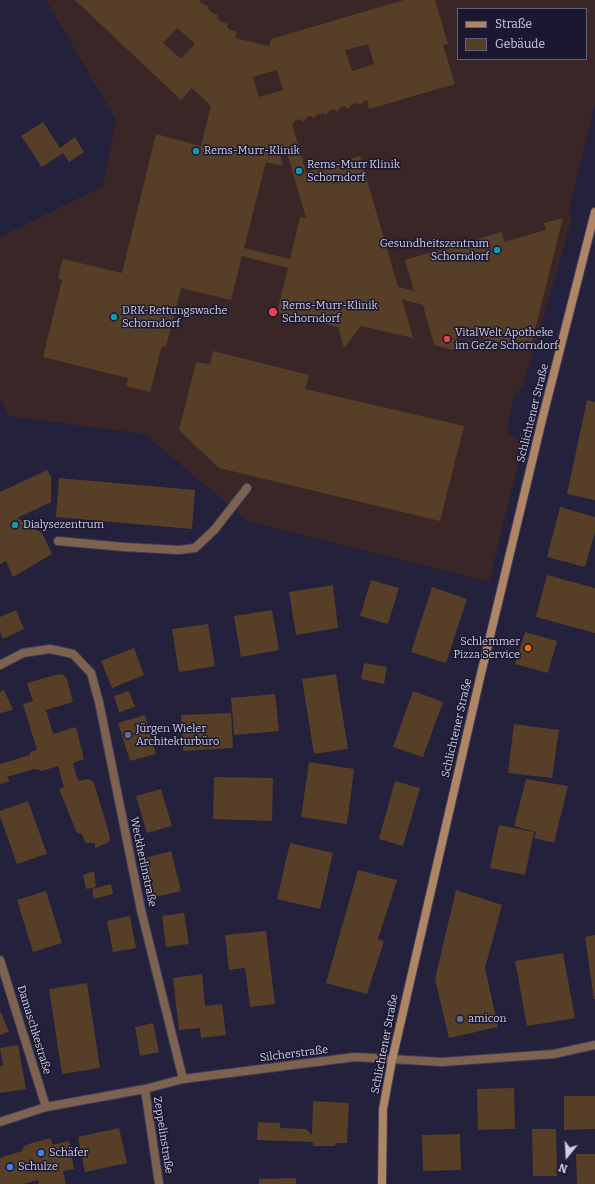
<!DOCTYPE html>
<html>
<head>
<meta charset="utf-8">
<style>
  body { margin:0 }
  #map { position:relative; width:595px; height:1184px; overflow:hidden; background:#24213c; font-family:Bitter,serif }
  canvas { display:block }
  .legend { position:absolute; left:457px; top:8px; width:130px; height:52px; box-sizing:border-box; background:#1a1731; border:1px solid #636177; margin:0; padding:5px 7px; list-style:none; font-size:12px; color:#d0cfe1 }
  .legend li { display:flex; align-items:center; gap:8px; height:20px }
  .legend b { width:20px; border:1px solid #636177 }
  .north { position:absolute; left:547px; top:1136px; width:40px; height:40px; -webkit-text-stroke:3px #1a1731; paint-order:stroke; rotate:198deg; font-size:11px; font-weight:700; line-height:16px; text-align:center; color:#d0cfe1 }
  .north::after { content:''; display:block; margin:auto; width:14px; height:18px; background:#d0cfe1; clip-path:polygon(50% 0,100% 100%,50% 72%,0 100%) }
</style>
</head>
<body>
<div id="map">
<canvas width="595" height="1184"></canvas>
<ul class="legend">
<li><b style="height:5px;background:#ae8565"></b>Straße</li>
<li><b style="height:11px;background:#573e27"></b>Gebäude</li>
</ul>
<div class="north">N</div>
</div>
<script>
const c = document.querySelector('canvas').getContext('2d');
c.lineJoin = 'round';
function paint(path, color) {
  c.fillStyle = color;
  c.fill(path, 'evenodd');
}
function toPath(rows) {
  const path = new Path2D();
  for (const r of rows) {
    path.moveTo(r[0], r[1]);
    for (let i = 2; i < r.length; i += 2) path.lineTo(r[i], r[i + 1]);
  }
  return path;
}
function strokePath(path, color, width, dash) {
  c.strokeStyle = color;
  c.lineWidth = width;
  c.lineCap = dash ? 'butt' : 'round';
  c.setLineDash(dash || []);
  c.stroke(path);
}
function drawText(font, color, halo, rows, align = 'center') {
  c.font = font + ' Bitter,serif';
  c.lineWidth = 3;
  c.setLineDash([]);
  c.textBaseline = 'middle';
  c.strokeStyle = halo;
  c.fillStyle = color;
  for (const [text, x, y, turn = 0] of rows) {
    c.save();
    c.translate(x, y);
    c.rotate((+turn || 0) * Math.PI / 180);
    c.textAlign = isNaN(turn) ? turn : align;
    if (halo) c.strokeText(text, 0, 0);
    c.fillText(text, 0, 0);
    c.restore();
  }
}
paint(toPath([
  [46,0,595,0,595,104,569,210,572,220,523,386,514,396,507,431,523,445,489,582,249,522,144,434,9,416,0,399,0,237,103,186,116,120],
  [458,9,586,9,586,59,458,59]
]), '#3a2626');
paint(toPath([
  [75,0,200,0,200,2,202,4,209,6,208,9,212,13,218,15,217,18,222,22,228,24,227,27,230,30,237,32,235,38,269,46,271,39,404,0,435,0,448,44,443,45,455,84,369,109,367,100,364,101,360,105,357,103,352,104,348,109,345,106,341,107,337,112,334,109,329,111,326,115,323,113,318,114,314,118,311,116,307,117,303,122,300,119,295,121,292,124,306,172,360,156,398,287,414,291,405,260,502,232,504,242,546,230,544,223,563,218,532,342,525,340,527,349,459,332,454,350,434,345,423,305,402,299,413,338,361,326,344,348,338,327,277,312,288,268,242,256,231,300,181,288,166,347,162,346,150,392,126,386,128,378,43,357,62,280,58,278,63,259,122,273,156,134,201,146,211,106,192,88,181,100],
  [177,28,195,44,181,59,163,43],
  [368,44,374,64,352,71,345,50],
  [277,70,283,90,259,97,253,77],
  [280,154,288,156,306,218,300,217,290,259,244,248,266,162,283,166],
  [43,122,60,148,75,137,84,152,69,162,63,153,42,167,21,136],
  [213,351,309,375,305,389,464,426,440,521,219,468,179,430,196,362,210,364],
  [587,400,595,402,595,500,567,494],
  [47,470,51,477,51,502,17,518,42,533,52,554,13,577,6,561,0,564,0,492],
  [59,478,195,490,192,529,56,517],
  [560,507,595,517,595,532,585,567,547,557],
  [547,575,595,588,595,633,536,617],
  [371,580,399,588,388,624,360,616],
  [333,585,338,628,296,635,289,592],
  [432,587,467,599,446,663,411,652],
  [16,610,24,629,3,639,0,632,0,617],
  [272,610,279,650,241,657,234,616],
  [208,624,215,666,179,672,172,629],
  [525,632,557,641,548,673,515,664],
  [134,648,144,675,112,688,101,661],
  [364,663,387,667,384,684,361,679],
  [59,674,64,675,67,679,73,702,46,710,53,734,76,727,84,759,73,763,78,781,87,779,91,780,94,783,110,837,109,842,95,848,95,843,87,843,85,842,82,834,77,833,59,789,64,787,58,766,42,771,34,769,7,777,10,781,0,784,0,764,30,755,30,752,37,750,23,704,33,701,27,683],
  [336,674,348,749,314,754,302,679],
  [4,690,13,710,0,713,0,692],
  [129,691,135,707,119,712,114,696],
  [413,691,443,702,423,757,393,747],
  [275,694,279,731,234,735,231,698],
  [231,713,233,748,183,751,181,715],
  [145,715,156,754,130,761,118,723],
  [514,724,559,730,552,778,508,773],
  [309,762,354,769,347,824,301,817],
  [214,777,273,778,272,821,213,819],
  [526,779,568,786,554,843,534,838,536,832,514,826],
  [395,781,420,788,403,846,379,839],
  [161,789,172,826,147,833,136,796],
  [28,801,47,854,17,864,0,816,0,811],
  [499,825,534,832,525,875,490,868],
  [290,843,333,853,320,909,277,899],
  [171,851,181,891,155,897,145,858],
  [358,870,397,880,378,939,384,941,367,994,326,983],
  [94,871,96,887,86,889,83,875],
  [111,884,113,894,94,899,92,889],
  [456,890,502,905,485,968,498,1027,449,1038,435,979],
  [46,891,62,943,33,952,17,900],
  [184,913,189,944,166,947,162,916],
  [130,916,136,948,113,952,107,921],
  [266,931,275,1004,250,1007,245,968,229,970,225,935],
  [595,935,595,999,594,999,585,937],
  [563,953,575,1018,527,1026,515,961],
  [202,974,205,1006,222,1004,226,1035,201,1038,200,1028,179,1030,173,978],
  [87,983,100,1068,62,1074,49,989],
  [1,1012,9,1032,0,1035,0,1013],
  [153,1023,159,1052,140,1056,135,1027],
  [18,1045,26,1089,0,1093,0,1066,3,1065,0,1048],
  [514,1088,515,1129,478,1130,477,1089],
  [564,1096,595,1096,595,1129,564,1130],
  [313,1101,349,1103,347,1143,336,1143,335,1146,313,1146,313,1142,257,1140,258,1122,280,1123,280,1128,306,1129,312,1135],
  [119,1128,127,1163,85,1172,78,1137],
  [532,1129,556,1129,557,1176,533,1176],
  [460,1134,461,1170,423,1171,422,1135],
  [50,1138,53,1145,69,1141,74,1169,63,1171,66,1184,39,1184,38,1180,23,1184,0,1184,0,1158,22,1151,24,1146,32,1143],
  [576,1154,595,1154,595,1184,577,1184],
  [296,1178,296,1184,259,1184,259,1179]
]), '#573e27');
const lane = toPath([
  [58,541,124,547,179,550,195,548,215,529,247,488]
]);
const street = toPath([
  [0,665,23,653,50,649,73,654,91,673,99,702,141,910,183,1079],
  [0,960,46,1107],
  [145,1089,159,1184],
  [0,1122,46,1107,145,1089,183,1079,355,1057,442,1062,554,1054,595,1045]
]);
const secondary = toPath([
  [382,1184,383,1109,392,1060,480,678,542,420,595,212]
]);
strokePath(lane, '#403d56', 10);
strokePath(street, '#403d56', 10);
strokePath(secondary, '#403d56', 10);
strokePath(lane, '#7d624f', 8);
strokePath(street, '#7d624f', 8);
strokePath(secondary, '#ae8565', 8);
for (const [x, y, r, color] of [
  [196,151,4,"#0f9aa8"],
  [299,171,4,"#0f9aa8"],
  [497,250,4,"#0f9aa8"],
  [273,312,5,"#e0444e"],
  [114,317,4,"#0f9aa8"],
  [447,339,4,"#e0444e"],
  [15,525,4,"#0f9aa8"],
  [528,648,4,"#e8710a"],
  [128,735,4,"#5c6f8a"],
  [460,1019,4,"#5c6f8a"],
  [41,1153,4,"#3f7fe0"],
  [10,1167,4,"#3f7fe0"]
]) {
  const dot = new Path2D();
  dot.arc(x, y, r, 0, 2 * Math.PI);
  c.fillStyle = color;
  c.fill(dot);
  strokePath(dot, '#1a1731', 1.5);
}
drawText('11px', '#d0cfe1', '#1a1731', [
  ["Rems-Murr-Klinik",204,151],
  ["Rems-Murr Klinik",307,165],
  ["Schorndorf",307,178],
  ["Gesundheitszentrum",489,244,"right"],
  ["Schorndorf",489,257,"right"],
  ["Rems-Murr-Klinik",282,306],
  ["Schorndorf",282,319],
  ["DRK-Rettungswache",122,311],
  ["Schorndorf",122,324],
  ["VitalWelt Apotheke",455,333],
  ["im GeZe Schorndorf",455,346],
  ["Dialysezentrum",23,525],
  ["Schlemmer",520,642,"right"],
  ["Pizza Service",520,655,"right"],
  ["Jürgen Wieler",136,729],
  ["Architekturbüro",136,742],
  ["amicon",468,1019],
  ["Schäfer",49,1153],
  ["Schulze",18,1167]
], 'left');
drawText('11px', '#d0cfe1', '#1a1731', [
  ["Schlichtener Straße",533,413,-76],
  ["Schlichtener Straße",457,728,-77],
  ["Weckherlinstraße",143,862,78],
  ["Damaschkestraße",34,1030,73],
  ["Schlichtener Straße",385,1044,-79],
  ["Silcherstraße",294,1054,-7],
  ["Zeppelinstraße",163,1135,81]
]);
</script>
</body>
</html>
